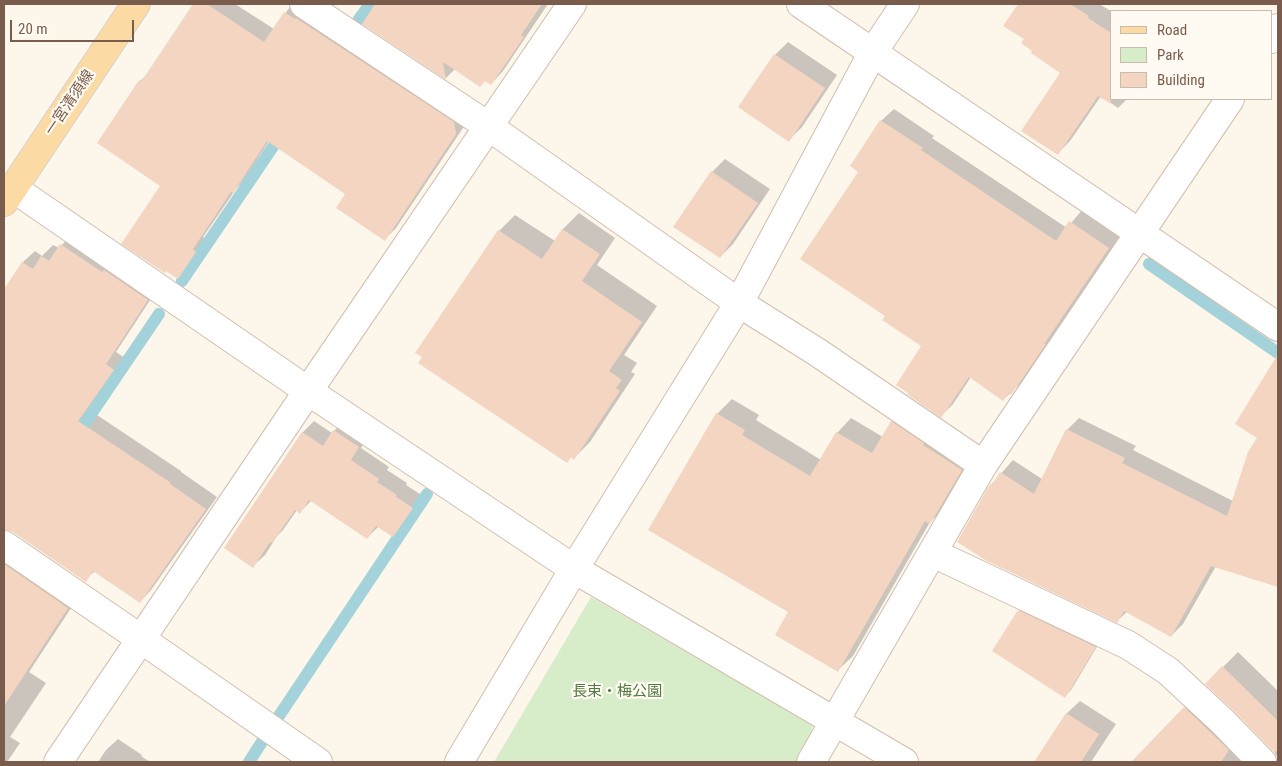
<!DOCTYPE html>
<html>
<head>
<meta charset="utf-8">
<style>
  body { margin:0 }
  #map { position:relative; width:1282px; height:766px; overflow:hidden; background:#fdf6eb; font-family:"Roboto Condensed",sans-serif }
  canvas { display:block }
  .frame { position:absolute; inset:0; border:5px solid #7a5c4c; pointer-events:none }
  .legend { position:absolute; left:1110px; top:10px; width:162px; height:90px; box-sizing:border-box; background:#fffaf2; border:1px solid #cabbb0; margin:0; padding:6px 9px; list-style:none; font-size:15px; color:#7a5c4c }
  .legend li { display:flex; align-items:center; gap:10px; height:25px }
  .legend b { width:25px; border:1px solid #cabbb0 }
  .scale { position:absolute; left:10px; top:20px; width:124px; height:22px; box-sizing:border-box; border:2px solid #7a5c4c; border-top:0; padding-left:6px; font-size:15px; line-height:18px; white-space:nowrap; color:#7a5c4c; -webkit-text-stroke:4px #fffaf2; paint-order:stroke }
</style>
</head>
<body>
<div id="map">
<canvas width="1282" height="766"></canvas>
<div class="frame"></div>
<ul class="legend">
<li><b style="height:6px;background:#fcdaa3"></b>Road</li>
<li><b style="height:14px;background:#d7ecc8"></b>Park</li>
<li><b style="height:14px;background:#f4d5c1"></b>Building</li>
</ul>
<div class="scale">20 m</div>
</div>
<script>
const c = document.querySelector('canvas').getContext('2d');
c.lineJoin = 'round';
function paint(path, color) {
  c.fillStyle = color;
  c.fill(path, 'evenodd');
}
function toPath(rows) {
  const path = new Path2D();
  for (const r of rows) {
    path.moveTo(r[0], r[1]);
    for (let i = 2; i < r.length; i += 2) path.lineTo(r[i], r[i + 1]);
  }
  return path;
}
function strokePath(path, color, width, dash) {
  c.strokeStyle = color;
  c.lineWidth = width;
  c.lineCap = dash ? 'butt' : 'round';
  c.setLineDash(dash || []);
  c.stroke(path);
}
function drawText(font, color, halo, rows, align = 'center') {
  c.font = font + ' "Roboto Condensed","Noto Sans JP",sans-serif';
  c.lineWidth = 4.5;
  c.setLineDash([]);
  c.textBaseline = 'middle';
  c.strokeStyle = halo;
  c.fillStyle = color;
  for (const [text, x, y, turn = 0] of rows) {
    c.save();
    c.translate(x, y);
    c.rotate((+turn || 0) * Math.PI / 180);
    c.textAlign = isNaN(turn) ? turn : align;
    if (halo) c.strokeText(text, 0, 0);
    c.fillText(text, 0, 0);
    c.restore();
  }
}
paint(toPath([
  [591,597,813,725,809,743,797,762,494,762]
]), '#d7ecc8');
paint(toPath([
  [195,4,235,4,274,29,292,4,467,122,396,228,385,239,346,194,269,141,244,180,236,189,203,237,207,240,190,266,178,278,162,185,99,143,140,81,149,73],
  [377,4,548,4,503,71,491,84,486,80,455,69,446,78,364,23],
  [1019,4,1099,4,1111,11,1111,99,1127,99,1118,108,1101,96,1070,141,1058,153,1062,73,1034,50,1025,39,1004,26],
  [788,42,837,75,802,127,789,140,775,55],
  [894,109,934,136,932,138,1067,228,1082,210,1121,236,1056,331,1057,332,1023,381,1003,400,971,377,953,404,941,416,923,346,887,316,860,171,881,121],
  [725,159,770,189,733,244,720,257,675,227,712,172],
  [579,213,615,238,597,265,657,306,624,355,637,363,631,372,635,374,590,442,574,458,572,456,567,461,499,231,515,215,555,241,563,229],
  [72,234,158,288,116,352,125,358,88,409,181,471,181,472,217,497,151,590,140,602,95,571,85,580,13,531,4,529,4,444,5,442,4,441,4,291,23,262,35,251,42,256,53,245,59,248],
  [1278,362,1278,586,1216,566,1183,624,1171,636,1128,611,1117,621,991,485,1013,460,1042,479,1067,430,1079,418,1136,446,1133,450,1233,501,1259,437,1269,372],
  [732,399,759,415,756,420,821,460,837,433,851,418,883,437,892,422,906,408,976,455,945,508,930,522,853,656,838,670,790,611,650,529,717,414],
  [345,420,369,436,361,448,389,467,387,470,407,483,406,485,423,496,404,524,393,535,379,526,367,538,312,500,300,512,297,510,283,530,277,536,265,555,253,566,225,547,303,432,314,421,332,433],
  [4,543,79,596,29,672,46,683,10,737,20,743,7,762,4,762],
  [1026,605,1101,640,1071,690,1065,696,1019,611],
  [1238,652,1278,691,1278,759,1274,751,1223,667],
  [1200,692,1274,762,1133,762],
  [1080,701,1116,724,1091,762,1035,762,1067,713],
  [118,739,142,755,141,756,150,762,98,762,106,750]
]), '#0003');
strokePath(toPath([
  [359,19,370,4],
  [1149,264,1278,353],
  [182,281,283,132],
  [75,438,159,314],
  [279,716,427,494],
  [249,762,265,737]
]), '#a3d2da', 12);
paint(toPath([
  [193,4,207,4,264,42,284,12,295,19,296,18,454,122,456,134,385,241,336,208,345,194,267,141,233,193,231,192,193,249,196,252,178,279,166,271,165,273,121,244,160,186,97,143,139,80,141,82],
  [375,4,542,4,521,35,524,37,491,85,485,81,480,87,443,62,446,80,362,24],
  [1018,4,1070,4,1089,16,1088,18,1111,33,1111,104,1098,96,1058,155,1021,131,1060,73,1031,53,1032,51,1021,43,1024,39,1003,26],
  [774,54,825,88,789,142,738,107],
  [880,120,923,148,921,150,1056,241,1069,221,1109,248,1044,344,1046,344,1011,395,1009,393,1003,401,969,377,941,418,907,394,908,393,896,385,921,346,882,320,885,316,800,259,858,172,850,166],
  [711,171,758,203,720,258,673,227],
  [562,229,600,254,582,281,642,322,609,371,622,380,616,388,620,391,574,460,571,457,567,463,418,363,422,357,415,353,498,230,542,259],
  [60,244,102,272,104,270,148,300,106,364,114,370,78,421,171,483,170,484,206,509,140,603,93,571,86,582,13,532,4,530,4,289,22,262,33,269,41,256,49,261],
  [1278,354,1278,587,1211,566,1171,637,1124,611,1117,623,987,561,957,542,990,484,992,485,1000,472,1034,494,1066,429,1125,458,1122,463,1227,516,1248,452,1257,438,1235,424],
  [716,413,745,430,742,435,810,476,836,432,872,453,891,421,924,443,923,445,962,470,930,524,925,521,838,672,775,635,788,612,648,530],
  [333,430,359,447,351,460,379,479,377,482,397,495,395,496,413,508,393,537,376,526,367,539,309,500,300,514,295,510,272,543,270,542,253,568,224,548,302,432,323,446],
  [4,564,68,608,4,706],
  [1018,610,1096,647,1065,698,992,651],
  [1222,666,1278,721,1278,752,1272,750,1233,710,1205,684],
  [1184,707,1229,750,1221,762,1131,762],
  [1066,713,1099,734,1081,762,1034,762]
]), '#f4d5c1');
const minor = toPath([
  [304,4,488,126,739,303,817,352,983,465],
  [801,4,1278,327],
  [1271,39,1278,28],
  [13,188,308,391,574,569,904,762],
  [4,545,141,639,318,762],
  [933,553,1128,645,1168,671,1222,721,1262,762],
  [58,762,308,391,572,4],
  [459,762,574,569,739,303,873,52,905,4],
  [811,762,983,465,1230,99]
]);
const major = toPath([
  [4,202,136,4]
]);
strokePath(minor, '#d1beaf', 30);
strokePath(major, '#dad1cd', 30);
strokePath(minor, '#fff', 28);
strokePath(major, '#fcdaa3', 28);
drawText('15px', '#7a5c4c', '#fffaf2', [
  ["一宮清須線",70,103,-56]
]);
drawText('15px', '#527a41', '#fffaf2', [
  ["長束・梅公園",617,692]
]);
</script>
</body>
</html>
